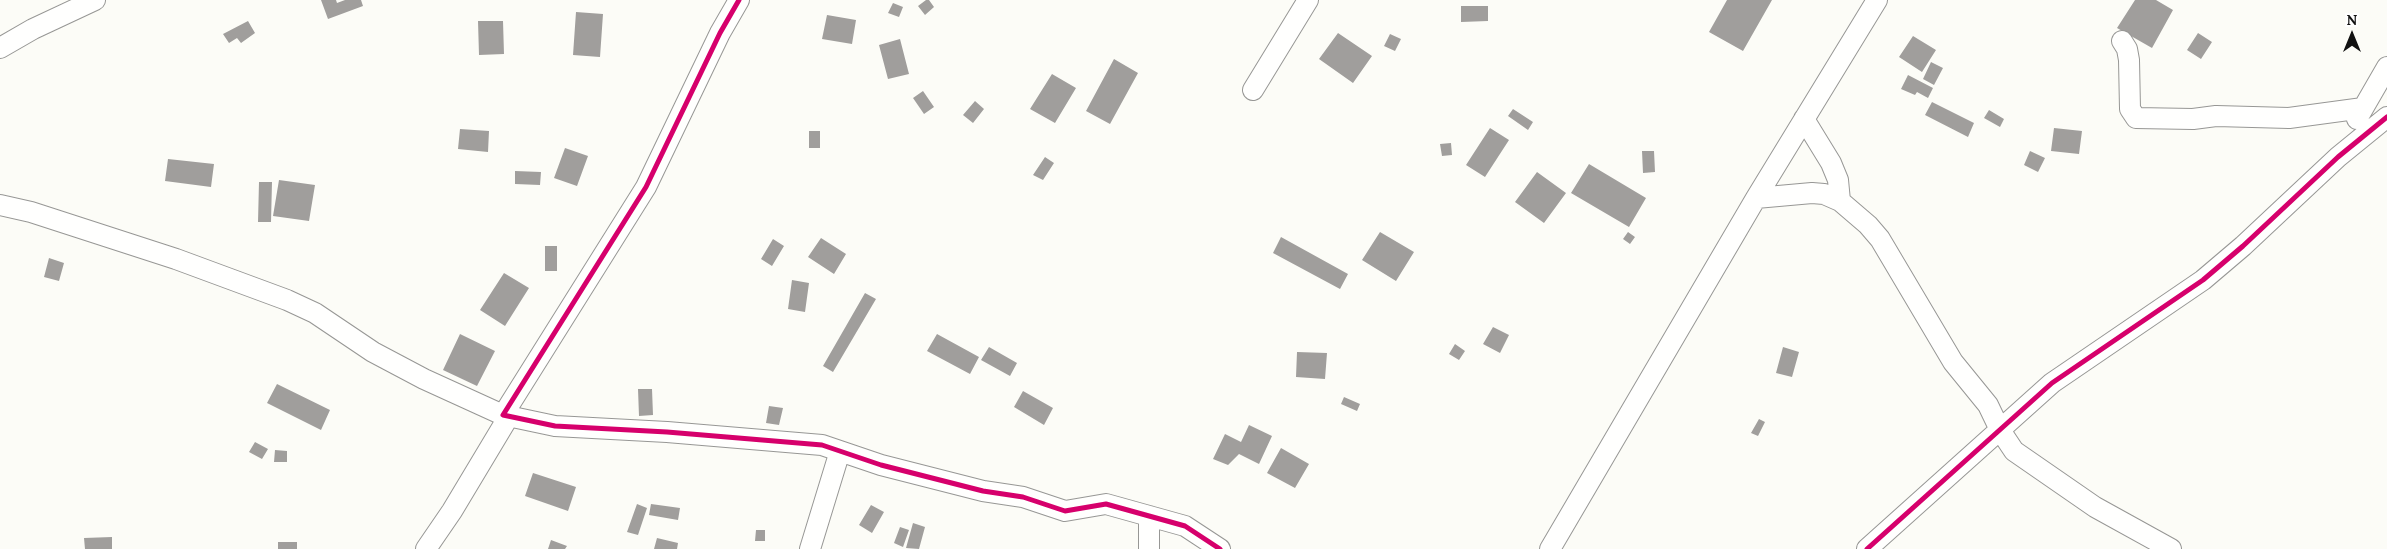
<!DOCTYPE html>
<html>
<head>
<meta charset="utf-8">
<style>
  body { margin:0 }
  #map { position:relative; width:2387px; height:549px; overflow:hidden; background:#fcfcf7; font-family:Lora,serif }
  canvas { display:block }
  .north { position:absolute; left:2327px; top:10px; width:50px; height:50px; -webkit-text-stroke:4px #fff; paint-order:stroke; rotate:0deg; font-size:14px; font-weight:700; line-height:20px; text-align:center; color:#111 }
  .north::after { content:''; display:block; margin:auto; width:18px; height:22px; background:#111; clip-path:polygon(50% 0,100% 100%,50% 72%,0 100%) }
</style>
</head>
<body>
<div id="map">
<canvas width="2387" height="549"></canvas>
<div class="north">N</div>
</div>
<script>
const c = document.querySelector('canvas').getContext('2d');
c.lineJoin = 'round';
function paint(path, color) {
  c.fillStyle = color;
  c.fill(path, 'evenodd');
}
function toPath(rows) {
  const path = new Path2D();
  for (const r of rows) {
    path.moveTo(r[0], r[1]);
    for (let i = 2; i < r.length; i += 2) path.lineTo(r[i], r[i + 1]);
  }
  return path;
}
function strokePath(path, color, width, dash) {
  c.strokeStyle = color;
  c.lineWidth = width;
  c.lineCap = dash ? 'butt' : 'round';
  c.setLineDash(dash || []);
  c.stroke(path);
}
paint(toPath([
  [321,0,336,0,337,3,345,0,361,0,363,6,328,19],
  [926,0,929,0,934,7,925,15,918,6],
  [1727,0,1772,0,1743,51,1709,32],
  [2135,0,2156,0,2173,10,2152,48,2117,28],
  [893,3,903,7,899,17,888,13],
  [1461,6,1488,6,1488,21,1461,22],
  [576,12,603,14,600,57,573,55],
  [827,15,856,20,852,44,822,39],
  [248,21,255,33,241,43,237,38,229,43,223,34],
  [478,21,503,21,504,54,479,55],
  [1338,33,1372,56,1353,83,1319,59],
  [2198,33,2212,42,2201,59,2187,50],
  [1390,34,1401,39,1395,51,1384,46],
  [1913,36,1936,50,1922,72,1899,57],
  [900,39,909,74,888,79,879,45],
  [1114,59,1138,73,1110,124,1086,111],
  [1931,62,1943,68,1934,85,1923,79],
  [1052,74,1076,88,1055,123,1030,109],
  [1908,75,1933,88,1928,98,1917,92,1915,95,1901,89],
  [923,91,934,107,924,114,913,98],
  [975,101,984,109,973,123,963,115],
  [1932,102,1974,123,1968,137,1925,115],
  [1513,109,1533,122,1528,130,1508,116],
  [1989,110,2004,119,2000,127,1984,118],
  [1490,128,1509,140,1485,177,1466,165],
  [2054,128,2082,131,2079,154,2051,151],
  [460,129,489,131,488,152,458,149],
  [809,131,820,131,820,148,809,148],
  [1451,143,1452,155,1442,156,1440,144],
  [565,148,588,156,577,186,554,178],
  [1642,151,1654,151,1655,172,1643,173],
  [2030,151,2045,158,2038,172,2024,165],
  [1045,157,1054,163,1043,180,1033,175],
  [168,159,214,164,211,187,165,181],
  [1589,164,1646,198,1629,227,1571,193],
  [515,171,541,172,540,185,515,184],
  [1537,172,1566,193,1544,223,1515,202],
  [279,180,315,185,309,221,273,216],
  [259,182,272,182,271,222,258,222],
  [1380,232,1414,252,1396,281,1362,260],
  [1628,232,1635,237,1630,244,1623,239],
  [1281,237,1348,274,1340,289,1273,253],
  [821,238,846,254,834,274,808,257],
  [773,239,784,246,772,266,761,259],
  [545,246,557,246,557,271,545,271],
  [49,258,64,263,59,281,44,277],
  [504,273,529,288,505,326,480,310],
  [792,280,809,283,805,312,788,309],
  [865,293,876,299,833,372,823,366],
  [1493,327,1509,335,1500,353,1483,344],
  [460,334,495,351,477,386,443,370],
  [937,334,979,357,970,374,927,351],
  [1455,344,1465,351,1459,360,1449,354],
  [989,347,1017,363,1010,376,981,360],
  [1783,347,1799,352,1792,377,1776,373],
  [1297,352,1327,353,1325,379,1296,377],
  [277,384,330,410,321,430,267,403],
  [638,389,652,389,653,415,639,416],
  [1023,391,1053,408,1044,425,1014,407],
  [1344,397,1360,404,1357,411,1341,404],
  [769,406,783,408,779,425,766,423],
  [1759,419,1765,422,1758,436,1751,433],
  [1249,425,1272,436,1259,464,1239,454,1228,465,1213,459,1225,434,1241,442],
  [255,442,268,449,262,459,249,452],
  [1281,448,1309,464,1295,488,1267,473],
  [275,450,287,451,287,462,274,462],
  [533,473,576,487,568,511,525,496],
  [637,504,647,508,638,535,627,532],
  [651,504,680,508,678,520,649,515],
  [871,505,884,512,872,533,859,525],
  [913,523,925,527,919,549,906,548],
  [900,527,909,530,903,547,894,543],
  [756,530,765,530,765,541,755,541],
  [112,537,112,549,85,549,84,538],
  [657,538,678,543,677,549,654,549],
  [551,540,567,546,565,549,548,549],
  [278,542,297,542,297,549,278,549]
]), '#a09e9c');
const minor = toPath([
  [739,0,720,33,646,187,503,415,555,426,667,432,822,445,881,465,983,491,1023,497,1065,511,1106,504,1185,526,1220,549],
  [2122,41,2127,49,2129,60,2130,109,2136,118,2193,119,2216,116,2289,118,2363,108],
  [0,48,33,29,95,0],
  [1253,90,1308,0],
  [1804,119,1831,163,1838,180,1840,201],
  [2357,119,2387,67],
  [1756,198,1812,193,1824,194,1840,201,1868,225,1880,239,1953,362,1988,405,2000,430,2014,451,2095,507,2171,549],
  [0,205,31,212,176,259,287,300,315,313,373,352,424,379,503,415],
  [1149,516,1149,549],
  [426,549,452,511,509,416],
  [810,549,840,451],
  [1550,549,1756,198,1877,0],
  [1867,549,2052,383,2203,280,2243,246,2338,157,2387,117]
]);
strokePath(minor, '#979795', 22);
strokePath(minor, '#fffffe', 20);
strokePath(toPath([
  [739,0,720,33,646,187,503,415,555,426,667,432,822,445,881,465,983,491,1023,497,1065,511,1106,504,1185,526,1220,549],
  [1867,549,2052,383,2203,280,2243,246,2338,157,2387,117]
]), '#d6006c', 5);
</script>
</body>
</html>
